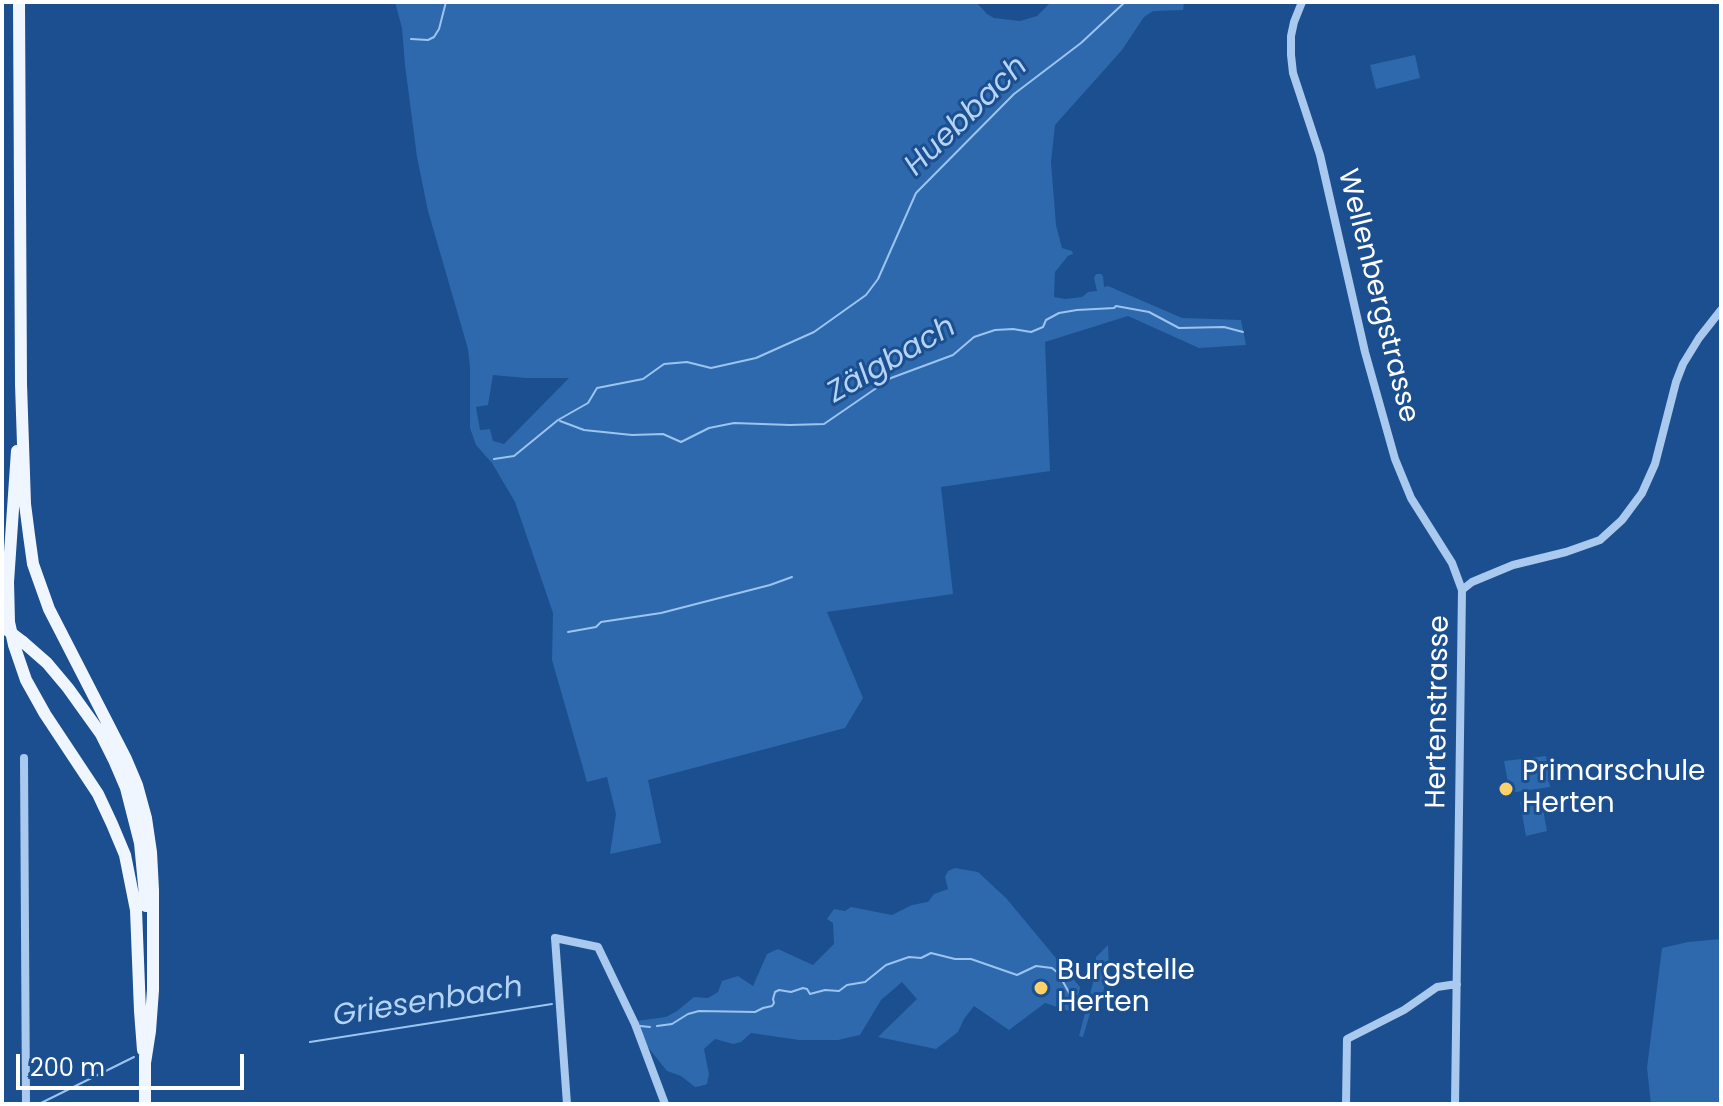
<!DOCTYPE html>
<html>
<head>
<meta charset="utf-8">
<style>
  body { margin:0 }
  #map { position:relative; width:1723px; height:1106px; overflow:hidden; background:#1b4f8f; font-family:Poppins,sans-serif }
  canvas { display:block }
  .frame { position:absolute; inset:0; border:4px solid #fff; pointer-events:none }
  .scale { position:absolute; left:16px; top:1054px; width:228px; height:36px; box-sizing:border-box; border:4px solid #fff; border-top:0; padding-left:10px; font-size:24px; line-height:28px; white-space:nowrap; color:#fff; -webkit-text-stroke:6px #1b4f8f; paint-order:stroke }
</style>
</head>
<body>
<div id="map">
<canvas width="1723" height="1106"></canvas>
<div class="frame"></div>
<div class="scale">200 m</div>
</div>
<script>
const c = document.querySelector('canvas').getContext('2d');
c.lineJoin = 'round';
function paint(path, color) {
  c.fillStyle = color;
  c.fill(path, 'evenodd');
}
function toPath(rows) {
  const path = new Path2D();
  for (const r of rows) {
    path.moveTo(r[0], r[1]);
    for (let i = 2; i < r.length; i += 2) path.lineTo(r[i], r[i + 1]);
  }
  return path;
}
function strokePath(path, color, width, dash) {
  c.strokeStyle = color;
  c.lineWidth = width;
  c.lineCap = dash ? 'butt' : 'round';
  c.setLineDash(dash || []);
  c.stroke(path);
}
function drawText(font, color, halo, rows, align = 'center') {
  c.font = font + ' Poppins,sans-serif';
  c.lineWidth = 6;
  c.setLineDash([]);
  c.textBaseline = 'middle';
  c.strokeStyle = halo;
  c.fillStyle = color;
  for (const [text, x, y, turn = 0] of rows) {
    c.save();
    c.translate(x, y);
    c.rotate((+turn || 0) * Math.PI / 180);
    c.textAlign = isNaN(turn) ? turn : align;
    if (halo) c.strokeText(text, 0, 0);
    c.fillText(text, 0, 0);
    c.restore();
  }
}
paint(toPath([
  [395,2,976,2,987,14,994,18,1020,21,1037,16,1051,2,1184,2,1183,10,1153,11,1144,17,1122,50,1055,125,1051,162,1056,225,1062,248,1072,251,1073,254,1068,256,1055,272,1054,297,1065,299,1082,297,1088,292,1097,291,1094,278,1096,274,1101,274,1103,276,1104,287,1108,286,1182,318,1241,320,1246,345,1199,348,1128,316,1045,342,1050,471,941,487,953,594,827,612,863,698,845,728,648,780,661,843,610,854,616,814,607,777,587,782,552,660,553,613,515,502,492,463,476,445,470,428,470,367,468,349,428,211,417,157,405,65,402,28],
  [493,375,525,378,569,378,504,444,493,441,490,429,480,430,476,407,488,405],
  [1415,55,1420,78,1376,89,1370,65],
  [1546,756,1550,787,1510,793,1504,761],
  [1541,798,1547,831,1526,836,1520,802],
  [955,868,978,872,1006,898,1080,987,1075,1013,1045,1003,1009,1030,974,1006,964,1019,958,1032,936,1049,878,1037,917,999,902,982,881,1000,860,1035,838,1040,799,1040,751,1033,741,1042,733,1044,715,1039,704,1049,709,1074,707,1084,701,1086,695,1087,681,1076,667,1071,647,1046,636,1021,666,1017,677,1011,694,997,708,998,718,992,722,981,738,976,753,986,767,954,778,949,813,965,834,944,833,923,827,919,834,909,845,911,851,907,892,915,912,905,928,902,934,894,948,889,945,877,948,871],
  [1721,939,1721,1104,1651,1104,1647,1068,1662,948,1688,942],
  [1108,945,1109,967,1102,997,1095,996,1083,1037,1079,1036,1094,979,1096,957]
]), '#2e69ad');
strokePath(toPath([
  [411,39,428,40,434,37,439,29,446,2],
  [560,421,584,430,632,435,663,434,681,442,709,428,734,423,790,425,824,424,891,378,953,355,974,337,995,330,1013,329,1031,332,1043,327,1046,320,1059,313,1077,310,1114,308,1116,306,1149,312,1179,328,1224,327,1243,332],
  [494,459,514,456,558,420,588,403,597,388,643,379,664,364,687,362,711,368,756,358,814,332,866,295,878,279,916,193,1014,94,1081,43,1125,2],
  [568,632,596,627,601,622,661,613,770,585,792,577],
  [640,1026,650,1027],
  [657,1026,672,1024,688,1014,699,1011,755,1012,763,1008,772,1006,774,1003,773,999,775,992,779,990,791,992,803,988,807,989,810,994,825,990,839,991,847,985,865,982,886,965,909,957,921,958,931,953,955,959,971,959,1017,975,1036,966,1052,968,1058,973,1071,996],
  [310,1042,552,1004],
  [39,1104,134,1057]
]), '#9cc4f0', 2);
strokePath(toPath([
  [1302,2,1294,22,1291,36,1291,55,1293,73,1320,155,1365,352,1395,459,1411,498,1452,563,1462,590],
  [24,758,26,1104],
  [567,1104,555,938,598,947,635,1024,665,1104],
  [1346,1104,1347,1039,1404,1010,1437,987,1457,984],
  [1455,1104,1462,590,1472,582,1513,565,1566,552,1600,540,1622,520,1642,493,1655,464,1676,382,1683,364,1699,338,1721,310]
]), '#a9c9ee', 8);
strokePath(toPath([
  [19,2,21,384,25,504,29,535,33,564,49,609,126,759,137,785,146,818,151,852,153,890,153,990,150,1031,145,1063],
  [17,451,8,582,9,622,14,645,26,680,45,714,98,794,112,824,125,855,136,910,140,1011,143,1050],
  [23,642,47,663,68,688,101,734,114,760,126,788,140,843,146,906],
  [145,1104,145,1056]
]), '#f0f6ff', 12);
strokePath(toPath([
  [2,626,23,642]
]), '#f0f6ff', 12);
for (const [x, y, r, color] of [
  [1506,789,8,"#ffd166"],
  [1041,988,8,"#ffd166"]
]) {
  const dot = new Path2D();
  dot.arc(x, y, r, 0, 2 * Math.PI);
  c.fillStyle = color;
  c.fill(dot);
  strokePath(dot, '#1b4f8f', 3);
}
drawText('28px', '#fff', '#1b4f8f', [
  ["Wellenbergstrasse",1377,296,76],
  ["Hertenstrasse",1439,712,-89]
]);
drawText('28px', '#fff', '#1b4f8f', [
  ["Primarschule",1522,773],
  ["Herten",1522,805],
  ["Burgstelle",1057,972],
  ["Herten",1057,1004]
], 'left');
drawText('italic 30px', '#b5d3f5', '#1b4f8f', [
  ["Huebbach",967,117,-44],
  ["Zälgbach",892,361,-30],
  ["Griesenbach",428,1003,-9]
]);
</script>
</body>
</html>
